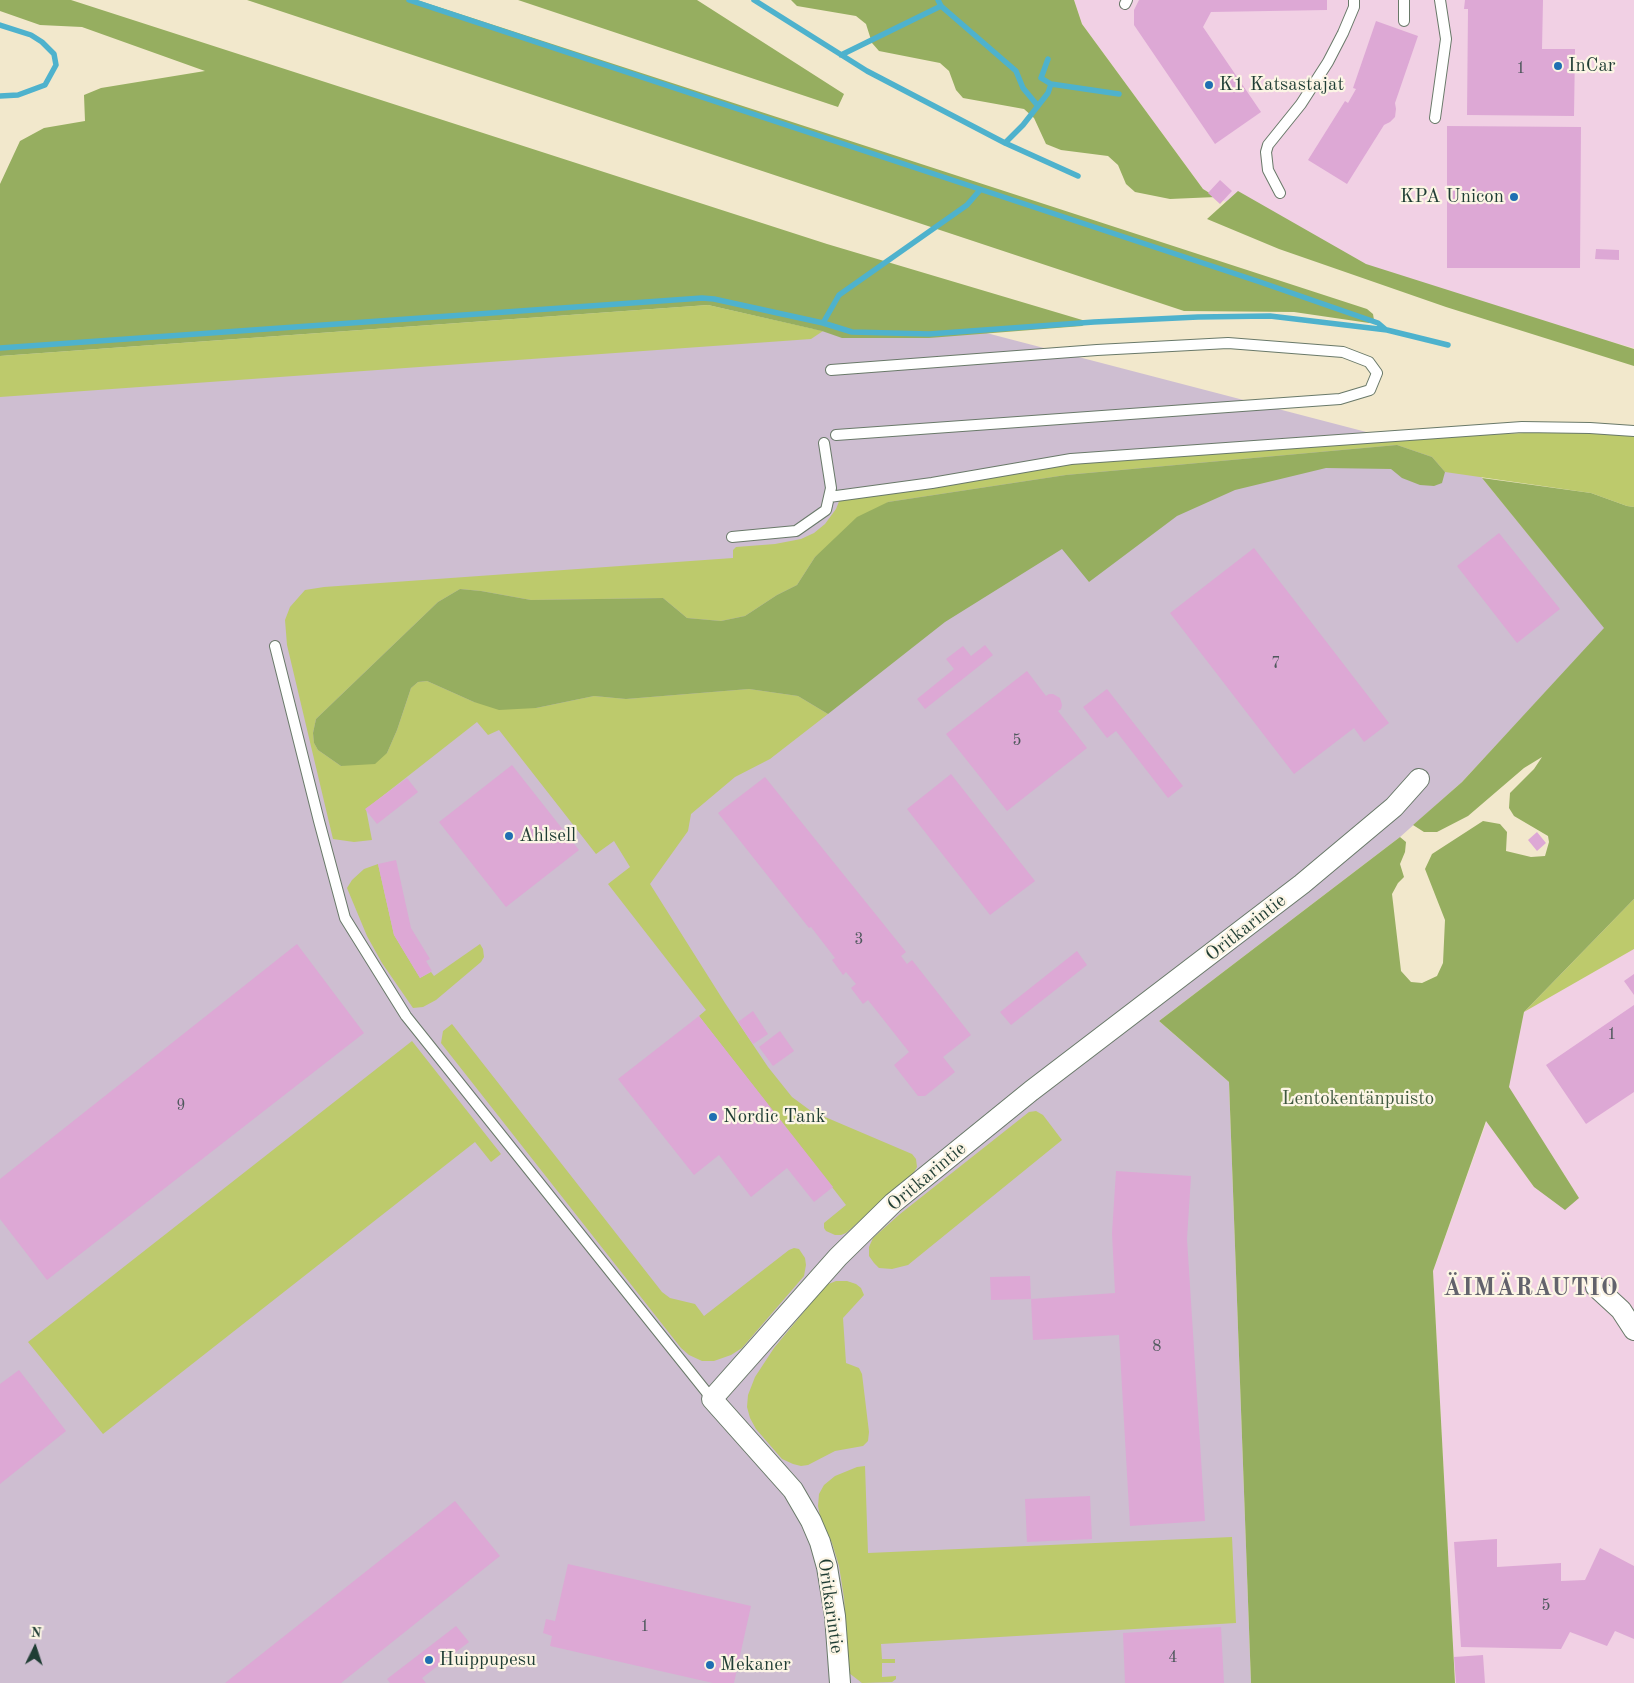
<!DOCTYPE html>
<html>
<head>
<meta charset="utf-8">
<style>
  body { margin:0 }
  #map { position:relative; width:1634px; height:1683px; overflow:hidden; background:#f2e8cc; font-family:"Old Standard TT",serif }
  canvas { display:block }
  .north { position:absolute; left:10px; top:1623px; width:50px; height:50px; -webkit-text-stroke:4px #fcf5e5; paint-order:stroke; rotate:4deg; font-size:14px; font-weight:700; line-height:20px; text-align:center; color:#1f3d34 }
  .north::after { content:''; display:block; margin:auto; width:18px; height:22px; background:#1f3d34; clip-path:polygon(50% 0,100% 100%,50% 72%,0 100%) }
</style>
</head>
<body>
<div id="map">
<canvas width="1634" height="1683"></canvas>
<div class="north">N</div>
</div>
<script>
const c = document.querySelector('canvas').getContext('2d');
c.lineJoin = 'round';
function paint(path, color) {
  c.fillStyle = color;
  c.fill(path, 'evenodd');
}
function toPath(rows) {
  const path = new Path2D();
  for (const r of rows) {
    path.moveTo(r[0], r[1]);
    for (let i = 2; i < r.length; i += 2) path.lineTo(r[i], r[i + 1]);
  }
  return path;
}
function strokePath(path, color, width, dash) {
  c.strokeStyle = color;
  c.lineWidth = width;
  c.lineCap = dash ? 'butt' : 'round';
  c.setLineDash(dash || []);
  c.stroke(path);
}
function drawText(font, color, halo, rows, align = 'center') {
  c.font = font + ' "Old Standard TT",serif';
  c.lineWidth = 4.5;
  c.setLineDash([]);
  c.textBaseline = 'middle';
  c.strokeStyle = halo;
  c.fillStyle = color;
  for (const [text, x, y, turn = 0] of rows) {
    c.save();
    c.translate(x, y);
    c.rotate((+turn || 0) * Math.PI / 180);
    c.textAlign = isNaN(turn) ? turn : align;
    if (halo) c.strokeText(text, 0, 0);
    c.fillText(text, 0, 0);
    c.restore();
  }
}
paint(toPath([
  [1074,0,1634,0,1634,348,1352,273,1203,189,1082,24],
  [1634,899,1634,1683,1455,1683,1433,1271,1487,1120,1534,1187,1579,1198,1508,1087,1524,1012]
]), '#f1d0e4');
paint(toPath([
  [948,323,1470,459,1482,478,1605,628,1462,782,1400,837,1159,1021,1229,1082,1251,1683,0,1683,0,367]
]), '#cebed1');
paint(toPath([
  [708,305,823,331,811,339,0,397,0,356],
  [1589,432,1634,435,1634,507,1627,506,1591,493,1445,472,1432,457,1397,445,1066,475,888,502,815,557,797,585,777,595,745,616,721,621,687,618,663,598,531,600,481,591,460,589,438,602,316,719,313,733,314,743,318,750,341,766,387,753,397,730,411,688,418,682,427,681,474,702,536,708,594,696,626,699,749,689,798,696,828,714,770,759,735,777,691,814,688,831,650,884,725,1003,768,1067,792,1097,811,1111,912,1154,916,1159,917,1167,913,1174,846,1233,841,1235,835,1235,826,1231,824,1228,824,1223,846,1205,699,1016,706,1010,608,884,630,867,614,841,596,854,499,730,488,735,477,722,366,809,372,840,354,842,333,839,287,645,285,620,290,607,305,590,324,587,733,558,733,550,736,547,775,544,801,539,814,533,825,524,836,509,840,499,1072,464,1435,437,1524,433],
  [378,864,394,935,420,978,431,972,434,976,480,944,483,949,484,957,481,962,436,1000,423,1007,413,1008,382,963,367,936,347,888,352,880,364,869],
  [1634,899,1634,949,1524,1012],
  [452,1024,662,1292,670,1298,695,1304,704,1316,789,1250,794,1248,799,1249,805,1258,806,1265,804,1276,742,1348,731,1355,714,1361,702,1361,689,1355,681,1348,441,1043,443,1031],
  [412,1041,501,1154,491,1162,475,1142,103,1434,28,1342],
  [1036,1111,1043,1115,1062,1140,908,1265,892,1269,879,1268,874,1263,869,1256,869,1247,873,1238,900,1214,1029,1112],
  [836,1281,847,1281,856,1284,861,1288,864,1295,843,1318,846,1363,859,1368,862,1374,869,1432,868,1441,863,1446,835,1451,808,1465,801,1466,793,1464,782,1459,756,1429,750,1418,747,1407,748,1395,755,1377,774,1348,826,1285],
  [865,1466,868,1553,1232,1537,1236,1623,881,1644,882,1659,895,1659,895,1663,882,1663,882,1677,896,1676,896,1679,892,1682,862,1683,849,1673,844,1598,839,1566,832,1543,820,1516,818,1506,819,1494,824,1485,835,1476,857,1467]
]), '#bdca6c');
paint(toPath([
  [0,0,71,0,827,244,1089,322,1082,326,929,338,842,338,822,331,708,305,0,356,0,184,20,141,44,128,85,121,84,95,101,88,205,71,82,27,40,25,0,11],
  [247,0,417,0,1367,309,1373,314,1374,320,1369,323,1294,312,1184,311],
  [518,0,697,0,844,94,838,107],
  [791,0,1074,0,1082,24,1203,189,1216,197,1170,199,1135,192,1126,184,1118,165,1108,156,1061,150,1046,144,1034,118,1024,109,963,98,956,90,949,71,940,63,879,51,872,43,866,24,856,16,797,6],
  [1238,191,1366,264,1634,349,1634,366,1446,307,1279,249,1207,219],
  [1397,445,1432,457,1445,472,1442,483,1434,486,1420,485,1402,478,1391,469,1326,468,1235,490,1177,516,1089,582,1062,549,945,622,828,714,798,696,749,689,626,699,594,696,536,708,499,710,474,702,427,681,418,682,411,688,397,730,387,753,375,764,341,766,318,750,314,743,313,733,316,719,438,602,460,589,481,591,531,600,663,598,687,618,721,621,745,616,777,595,797,585,815,557,857,517,888,502,1066,475],
  [1482,478,1591,493,1627,506,1634,507,1634,899,1524,1012,1509,1087,1579,1198,1565,1210,1534,1187,1486,1121,1433,1271,1455,1683,1251,1683,1229,1082,1159,1021,1400,837,1406,842,1405,852,1400,864,1404,877,1398,883,1392,894,1401,971,1411,982,1422,983,1437,976,1443,963,1445,920,1425,869,1432,854,1483,821,1500,824,1507,832,1506,851,1531,857,1545,856,1549,842,1548,836,1514,816,1509,808,1510,793,1534,769,1542,757,1524,768,1468,816,1437,832,1424,832,1413,825,1462,782,1604,628]
]), '#96ae60');
strokePath(toPath([
  [409,0,1260,282,1378,323,1385,329],
  [754,0,867,71,1005,143,1078,176],
  [938,0,941,6,1016,71,1023,88,1038,106],
  [0,25,31,35,42,42,54,54,56,65,45,85,18,95,0,96],
  [841,55,941,6],
  [1048,59,1041,78,1051,84,1119,94],
  [1005,143,1023,125,1048,93,1051,84],
  [823,323,839,295,967,205,980,190],
  [0,348,702,298,714,299,823,323,852,332,929,334,1094,322,1198,317,1270,316,1387,330,1448,345]
]), '#4eb2cd', 5.5);
paint(toPath([
  [1139,0,1327,0,1327,10,1211,12,1203,27,1261,112,1215,144,1134,25,1134,10],
  [1465,0,1543,0,1542,49,1575,49,1574,116,1467,115,1468,9,1464,9],
  [1376,21,1418,36,1395,103,1396,109,1395,117,1390,122,1384,125,1347,184,1308,160,1345,101,1348,103,1356,89,1353,88],
  [1447,126,1581,127,1580,268,1447,268],
  [1220,180,1232,191,1220,204,1208,193],
  [1596,249,1619,250,1619,260,1595,259],
  [1499,533,1560,609,1517,643,1457,566],
  [1254,548,1389,723,1364,742,1354,728,1294,774,1170,613],
  [985,645,993,655,925,709,917,699,954,669,946,659,963,646,971,656],
  [1027,671,1046,696,1049,694,1053,694,1060,698,1062,705,1061,709,1058,711,1087,748,1007,811,946,734],
  [1107,689,1183,786,1168,798,1116,731,1107,738,1083,707],
  [512,765,579,850,506,907,439,822],
  [951,774,1035,881,990,915,907,809],
  [765,777,906,952,901,956,907,964,912,960,971,1035,943,1057,955,1072,925,1096,918,1096,894,1065,909,1052,868,1000,863,1004,851,988,856,984,846,972,843,975,832,960,835,958,811,927,809,928,718,813],
  [407,778,418,792,377,824,365,809],
  [1537,832,1546,843,1537,851,1528,840],
  [396,860,411,928,430,959,426,961,432,971,420,978,394,935,378,864],
  [297,944,364,1033,47,1280,0,1219,0,1179],
  [1077,951,1087,965,1011,1025,1000,1012],
  [1634,974,1634,995,1624,981],
  [1634,1005,1634,1092,1586,1124,1546,1065],
  [753,1011,768,1034,753,1044,738,1022],
  [699,1016,833,1187,814,1202,787,1168,751,1197,719,1155,694,1175,618,1079],
  [780,1031,794,1051,773,1066,759,1047],
  [1116,1171,1191,1176,1187,1239,1205,1521,1130,1526,1119,1335,1033,1340,1031,1299,1115,1293,1112,1233],
  [1030,1276,1031,1299,991,1300,990,1277],
  [19,1370,66,1431,0,1484,0,1384],
  [1090,1496,1092,1539,1027,1542,1025,1499],
  [455,1501,500,1556,341,1683,225,1683],
  [1497,1539,1497,1567,1561,1563,1561,1581,1585,1580,1600,1548,1634,1566,1634,1639,1615,1631,1607,1646,1570,1632,1561,1649,1461,1647,1454,1542],
  [568,1564,751,1606,734,1683,713,1683,550,1646,552,1636,543,1633,546,1619,555,1621],
  [456,1626,469,1642,422,1678,426,1683,390,1683,387,1679],
  [1221,1627,1224,1683,1125,1683,1123,1633],
  [1483,1655,1485,1683,1456,1683,1454,1657]
]), '#dda8d5');
const service = toPath([
  [1125,4,1127,0],
  [1404,21,1404,0],
  [1435,118,1446,39,1440,0],
  [1280,193,1268,170,1266,152,1268,145,1301,104,1328,62,1343,33,1354,7,1354,0],
  [831,370,1097,350,1228,343,1343,352,1369,362,1377,373,1370,390,1340,399,836,435],
  [829,497,932,483,1071,459,1522,427,1590,428,1634,431],
  [732,537,796,531,826,510,831,488,824,443],
  [275,646,319,821,345,918,406,1016,712,1399]
]);
const minor = toPath([
  [1596,1287,1621,1310,1634,1330],
  [840,1683,835,1616,827,1567,820,1542,811,1521,793,1490,712,1399,838,1257,893,1203,1031,1091,1302,884,1394,807,1419,779]
]);
strokePath(service, '#697969', 12);
strokePath(minor, '#697969', 22);
strokePath(service, '#fff', 10);
strokePath(minor, '#fff', 20);
for (const [x, y, r, color] of [
  [1558,66,5,"#1f6fb2"],
  [1209,85,5,"#1f6fb2"],
  [1514,197,5,"#1f6fb2"],
  [509,836,5,"#1f6fb2"],
  [713,1117,5,"#1f6fb2"],
  [429,1660,5,"#1f6fb2"],
  [710,1665,5,"#1f6fb2"]
]) {
  const dot = new Path2D();
  dot.arc(x, y, r, 0, 2 * Math.PI);
  c.fillStyle = color;
  c.fill(dot);
  strokePath(dot, '#fcf5e5', 2);
}
drawText('16px', '#4e585c', null, [
  ["1",1521,69],
  ["7",1276,664],
  ["5",1017,741],
  ["3",859,940],
  ["1",1612,1035],
  ["9",181,1106],
  ["8",1157,1347],
  ["5",1546,1606],
  ["1",645,1627],
  ["4",1173,1658]
]);
drawText('19px', '#1f3d34', '#fcf5e5', [
  ["InCar",1568,66],
  ["K1 Katsastajat",1219,85],
  ["KPA Unicon",1504,197,"right"],
  ["Ahlsell",519,836],
  ["Nordic Tank",723,1117],
  ["Huippupesu",439,1660],
  ["Mekaner",720,1665]
], 'left');
drawText('19px', '#1f3d34', '#fcf5e5', [
  ["Oritkarintie",1246,928,-38],
  ["Oritkarintie",927,1177,-40],
  ["Oritkarintie",830,1606,82]
]);
drawText('19px', '#3f593f', '#fcf5e5', [
  ["Lentokentänpuisto",1358,1099]
]);
c.letterSpacing = '1px';
drawText('bold 24px', '#62626c', '#fcf5e5', [
  ["ÄIMÄRAUTIO",1531,1289]
]);
c.letterSpacing = '0px';
</script>
</body>
</html>
